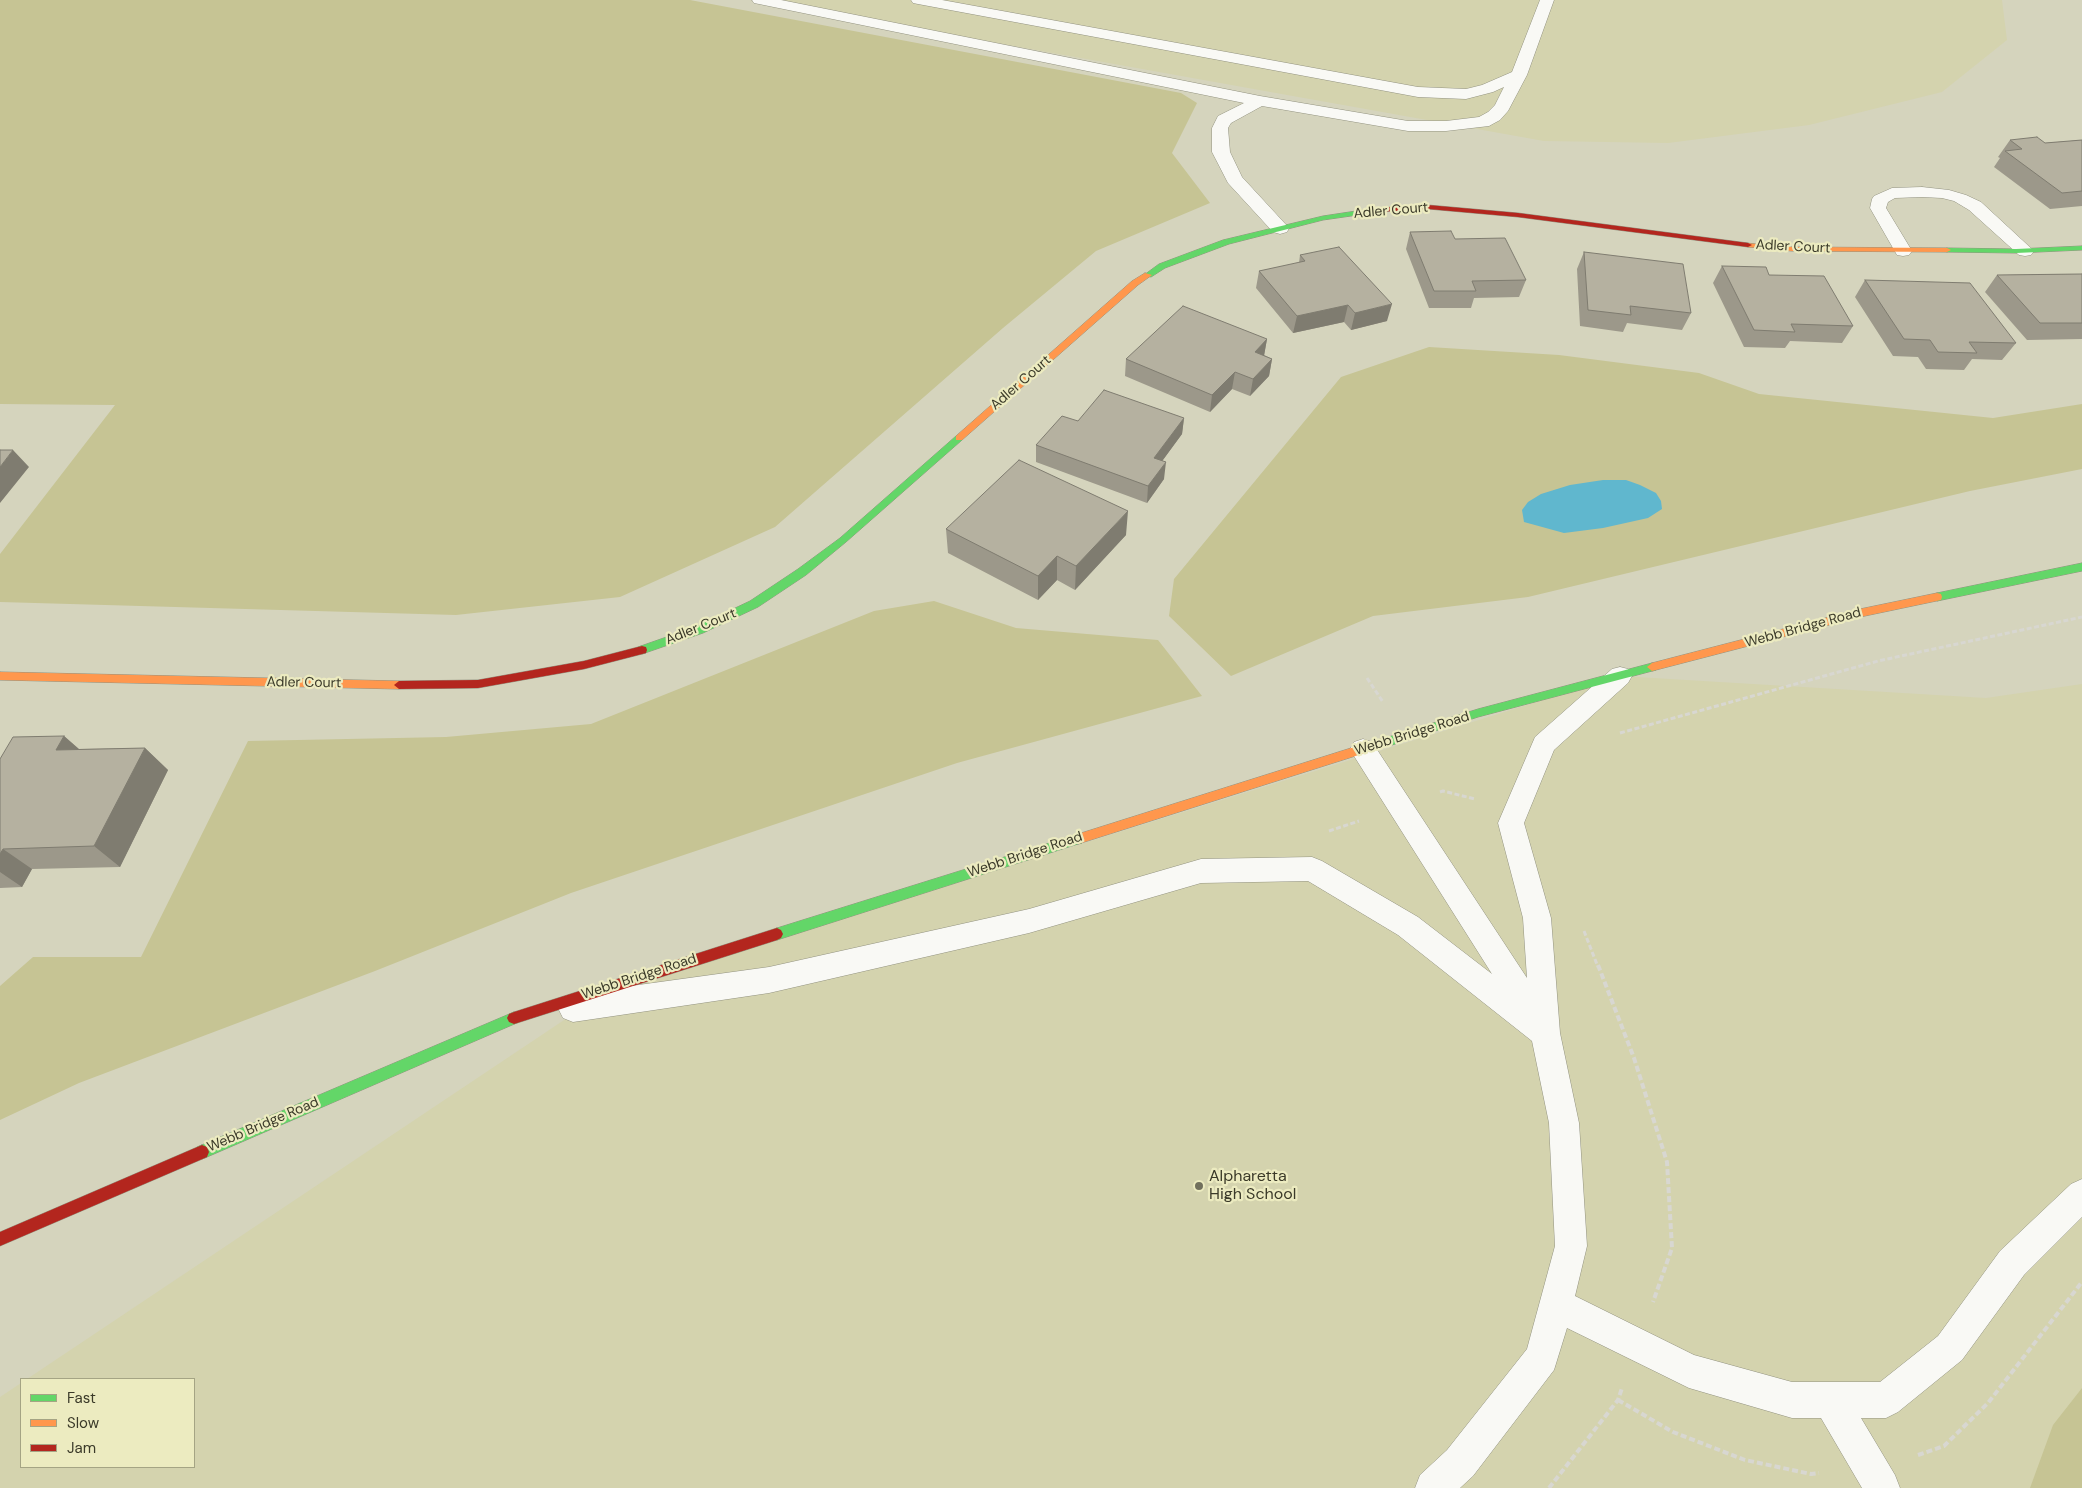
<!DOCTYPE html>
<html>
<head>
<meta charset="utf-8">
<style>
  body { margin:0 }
  #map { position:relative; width:2082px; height:1488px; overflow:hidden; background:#d5d4bd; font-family:"DM Sans",sans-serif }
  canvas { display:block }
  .legend { position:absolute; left:20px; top:1378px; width:175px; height:90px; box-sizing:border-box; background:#ecebc0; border:1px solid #a5a484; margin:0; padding:6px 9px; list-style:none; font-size:15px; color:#3b3a29 }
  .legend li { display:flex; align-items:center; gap:10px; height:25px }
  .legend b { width:25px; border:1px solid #a5a484 }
</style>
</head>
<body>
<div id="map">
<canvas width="2082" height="1488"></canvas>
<ul class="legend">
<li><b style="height:6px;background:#63d668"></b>Fast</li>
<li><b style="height:6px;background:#ff974d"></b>Slow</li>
<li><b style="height:6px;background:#b3261e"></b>Jam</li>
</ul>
</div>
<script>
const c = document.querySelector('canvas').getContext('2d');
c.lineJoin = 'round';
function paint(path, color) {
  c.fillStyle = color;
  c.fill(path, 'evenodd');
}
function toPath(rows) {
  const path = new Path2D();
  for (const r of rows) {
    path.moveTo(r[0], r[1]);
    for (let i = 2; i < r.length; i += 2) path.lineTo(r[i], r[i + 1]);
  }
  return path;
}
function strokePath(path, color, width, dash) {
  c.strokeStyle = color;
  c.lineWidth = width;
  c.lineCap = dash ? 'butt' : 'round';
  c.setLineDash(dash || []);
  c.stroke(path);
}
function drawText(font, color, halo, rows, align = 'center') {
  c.font = font + ' "DM Sans",sans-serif';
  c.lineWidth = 4.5;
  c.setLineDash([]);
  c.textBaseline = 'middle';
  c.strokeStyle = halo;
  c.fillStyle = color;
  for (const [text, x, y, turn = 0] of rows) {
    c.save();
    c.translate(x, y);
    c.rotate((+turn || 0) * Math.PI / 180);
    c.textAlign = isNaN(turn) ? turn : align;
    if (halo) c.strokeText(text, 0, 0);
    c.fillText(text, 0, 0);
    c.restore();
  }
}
paint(toPath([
  [757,0,2002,0,2007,40,1942,92,1809,125,1668,143,1544,141],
  [1620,676,1986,698,2082,684,2082,1488,0,1488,0,1397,21,1383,21,1467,194,1467,194,1379,27,1379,606,992]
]), '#d4d3ae');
paint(toPath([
  [0,0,690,0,1181,93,1197,103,1172,153,1210,203,1096,251,1003,328,775,527,620,597,456,615,0,602,0,554,115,405,0,404],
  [1429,347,1559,355,1699,373,1759,394,1993,418,2082,404,2082,469,1970,491,1528,597,1373,616,1231,676,1169,616,1174,579,1341,377],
  [934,601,1016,628,1158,640,1202,696,957,763,571,893,375,971,79,1083,0,1120,0,986,33,957,141,957,248,741,446,737,591,724,874,611],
  [2082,1388,2082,1488,2030,1488,2053,1425]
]), '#c6c494');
paint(toPath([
  [1603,480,1626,480,1640,485,1656,493,1661,501,1662,509,1648,518,1603,528,1564,533,1524,522,1522,510,1528,502,1541,494,1570,485]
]), '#60b7ce');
const lane = toPath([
  [1922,187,1949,190,1966,195,1981,202,2034,251,2031,255,2025,256,2019,255,1969,210,1954,201,1942,198,1922,197,1895,198,1888,202,1886,208,1912,251,1909,255,1903,256,1897,255,1870,208,1872,199,1874,196,1892,188,1922,187],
  [1620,667,1628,669,1632,676,1628,683,1554,750,1524,823,1551,918,1560,1033,1579,1123,1587,1246,1575,1296,1694,1355,1792,1382,1880,1382,1938,1336,2000,1251,2071,1184,2082,1179,2082,1217,2024,1275,1962,1360,1898,1412,1886,1418,1861,1418,1895,1475,1900,1488,1862,1488,1821,1418,1792,1418,1689,1388,1567,1328,1554,1370,1473,1476,1460,1488,1415,1488,1420,1475,1447,1450,1527,1349,1555,1246,1549,1123,1532,1041,1398,935,1308,881,1201,883,1029,933,769,993,573,1022,563,1018,558,1008,563,998,573,994,769,967,1029,909,1201,859,1312,857,1322,861,1418,917,1492,974,1354,756,1350,749,1354,742,1363,739,1372,742,1527,978,1523,918,1498,823,1535,737,1612,669,1620,667]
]);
const street = toPath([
  [752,0,781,0,1260,96,1408,121,1446,121,1479,117,1488,112,1495,105,1504,87,1493,92,1466,99,1418,97,918,4,913,3,911,0,942,0,1418,87,1466,89,1482,85,1512,72,1540,0,1554,0,1527,75,1508,111,1500,120,1489,126,1446,131,1408,131,1262,106,1231,123,1228,128,1230,152,1242,177,1289,228,1287,232,1280,234,1273,232,1228,183,1212,152,1212,128,1218,116,1244,103,759,4,754,3,752,0]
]);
const fast = toPath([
  [1376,208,1379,208,1379,212,1323,220,1229,244,1165,268,1151,277,1144,275,1159,264,1223,240,1323,216,1376,208],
  [2082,246,2082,250,2016,253,1947,252,1943,250,1947,248,2016,249,2082,246],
  [959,435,962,436,962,440,846,542,806,575,758,607,703,633,642,654,638,653,637,650,638,647,695,627,750,601,798,569,840,538,956,436,959,435],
  [2082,563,2082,571,1937,601,1932,597,1937,593,2082,563],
  [1652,663,1656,664,1657,667,1656,670,1478,717,1386,747,1382,745,1380,742,1382,739,1478,709,1652,663],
  [1078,834,1082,835,1084,839,1082,843,1078,844,777,940,773,938,771,934,773,930,777,928,1078,834],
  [514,1012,519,1014,521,1018,519,1022,207,1157,202,1159,197,1157,195,1152,197,1147,514,1012]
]);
const slow = toPath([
  [1745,243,1792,247,1947,248,1951,250,1947,252,1792,251,1748,247,1744,245,1745,243],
  [1145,273,1152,275,1138,285,962,440,956,440,956,436,1132,281,1145,273],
  [1937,593,1941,594,1942,597,1941,600,1860,617,1652,671,1647,667,1652,663,1860,609,1937,593],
  [0,672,399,681,404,685,399,689,0,680,0,672],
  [1386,737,1390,739,1392,742,1390,745,1078,844,1074,843,1072,839,1074,835,1078,834,1386,737]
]);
const jam = toPath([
  [1428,205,1518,213,1748,243,1752,245,1748,247,1518,217,1428,209,1376,212,1372,210,1376,208,1428,205],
  [642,646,646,647,647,650,646,653,584,669,478,688,399,689,394,685,399,681,478,680,584,661,642,646],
  [777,928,781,930,783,934,781,938,777,940,514,1024,509,1022,507,1018,509,1014,514,1012,777,928],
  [202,1145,207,1147,209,1152,207,1157,0,1246,0,1232,202,1145]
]);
strokePath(lane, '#939381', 1);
strokePath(street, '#939381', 1);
strokePath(fast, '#939381', 1);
strokePath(slow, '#939381', 1);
strokePath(jam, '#939381', 1);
strokePath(toPath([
  [1367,678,1383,702],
  [1620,733,1878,661,2082,617],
  [1440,792,1443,791,1475,799],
  [1329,831,1359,821],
  [1584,931,1598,967]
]), '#d8d7d1', 3, [5, 2.5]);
strokePath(toPath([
  [1598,965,1634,1058,1667,1162,1672,1248,1653,1302],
  [1618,1400,1673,1432,1745,1460,1811,1474,1819,1473],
  [1918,1455,1944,1446,1988,1403,2082,1282],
  [1549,1488,1618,1400,1622,1388]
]), '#d8d7d1', 4, [6, 3]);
paint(lane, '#f9f9f5');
paint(street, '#f9f9f5');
paint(fast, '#63d668');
paint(slow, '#ff974d');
paint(jam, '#b3261e');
paint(toPath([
  [2010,140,2045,143,2082,140,2082,206,2050,209,1994,167,2000,158,1998,157],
  [1410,232,1455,239,1526,280,1519,297,1474,298,1471,308,1429,308,1406,249],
  [1584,252,1691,313,1682,330,1627,323,1623,332,1580,326,1577,269],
  [1300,255,1387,321,1351,330,1344,322,1293,333,1256,288,1259,271,1299,263],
  [1722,266,1769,275,1853,326,1842,343,1790,341,1785,348,1744,347,1713,283],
  [2082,274,2082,339,2027,340,1985,292,1997,275],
  [1865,280,2016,343,2002,360,1972,359,1964,370,1926,369,1918,357,1893,356,1855,297],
  [1267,339,1264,355,1272,359,1269,376,1250,396,1232,389,1210,412,1125,376,1126,359],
  [1184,418,1182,434,1162,461,1164,479,1147,503,1036,462,1036,445,1078,421],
  [946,529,1126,535,1075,590,1057,580,1038,600,948,553],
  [64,736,79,749,145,748,168,770,120,867,32,869,22,887,0,888,0,759]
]), '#9c988a');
paint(toPath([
  [1392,304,1387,321,1351,330,1355,313],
  [1348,305,1344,322,1293,333,1297,316],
  [1267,339,1264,356,1255,352],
  [1272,359,1269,376,1250,396,1253,379],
  [1235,372,1232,389,1210,412,1212,395],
  [1184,418,1182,434,1152,475,1154,458],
  [13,450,29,467,0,503,0,467],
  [1166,462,1164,479,1147,503,1148,486],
  [1128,511,1126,535,1075,590,1076,566],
  [1057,556,1057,580,1038,600,1038,576],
  [64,736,89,758,56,750],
  [145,748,168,770,120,867,94,846],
  [3,849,32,869,22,887,0,872,0,854]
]), '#7f7c70');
const building = toPath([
  [2037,137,2045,143,2082,140,2082,191,2062,193,2005,151,2022,149,2010,140,2037,137],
  [1451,231,1455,239,1505,238,1526,280,1472,281,1476,291,1434,291,1410,232,1451,231],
  [1339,247,1392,304,1355,313,1348,305,1297,316,1259,271,1305,261,1300,255,1339,247],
  [1584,252,1683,264,1691,313,1630,306,1631,315,1588,310,1584,252],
  [1722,266,1766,267,1769,275,1824,276,1853,326,1791,324,1795,332,1754,330,1722,266],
  [2082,274,2082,323,2040,323,1997,275,2082,274],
  [1865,280,1970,283,2016,343,1969,342,1977,353,1938,352,1930,340,1904,339,1865,280],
  [1183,306,1267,339,1255,352,1272,359,1253,379,1235,372,1212,395,1126,359,1183,306],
  [1104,390,1184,418,1154,458,1166,462,1148,486,1036,445,1062,416,1078,421,1104,390],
  [0,450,13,450,0,467,0,450],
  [1019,460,1128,511,1076,566,1057,556,1038,576,946,529,1019,460],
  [64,736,56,750,145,748,94,846,3,849,0,854,0,759,13,737,64,736]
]);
paint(building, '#b5b1a0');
strokePath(building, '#7f7c70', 1);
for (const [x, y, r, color] of [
  [1199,1186,5,"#71705d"]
]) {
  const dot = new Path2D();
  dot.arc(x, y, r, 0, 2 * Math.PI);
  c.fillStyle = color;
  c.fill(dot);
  strokePath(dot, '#ecebc0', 2);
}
drawText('14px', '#3b3a29', '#ecebc0', [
  ["Adler Court",1391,211,-5],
  ["Adler Court",1793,247,3],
  ["Adler Court",1021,383,-41],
  ["Adler Court",701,627,-22],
  ["Webb Bridge Road",1803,628,-15],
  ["Adler Court",304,683,1],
  ["Webb Bridge Road",1412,734,-17],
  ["Webb Bridge Road",1025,855,-18],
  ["Webb Bridge Road",639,977,-18],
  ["Webb Bridge Road",263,1125,-23]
]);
drawText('16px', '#3b3a29', '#ecebc0', [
  ["Alpharetta",1209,1177],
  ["High School",1209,1195]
], 'left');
</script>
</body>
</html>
